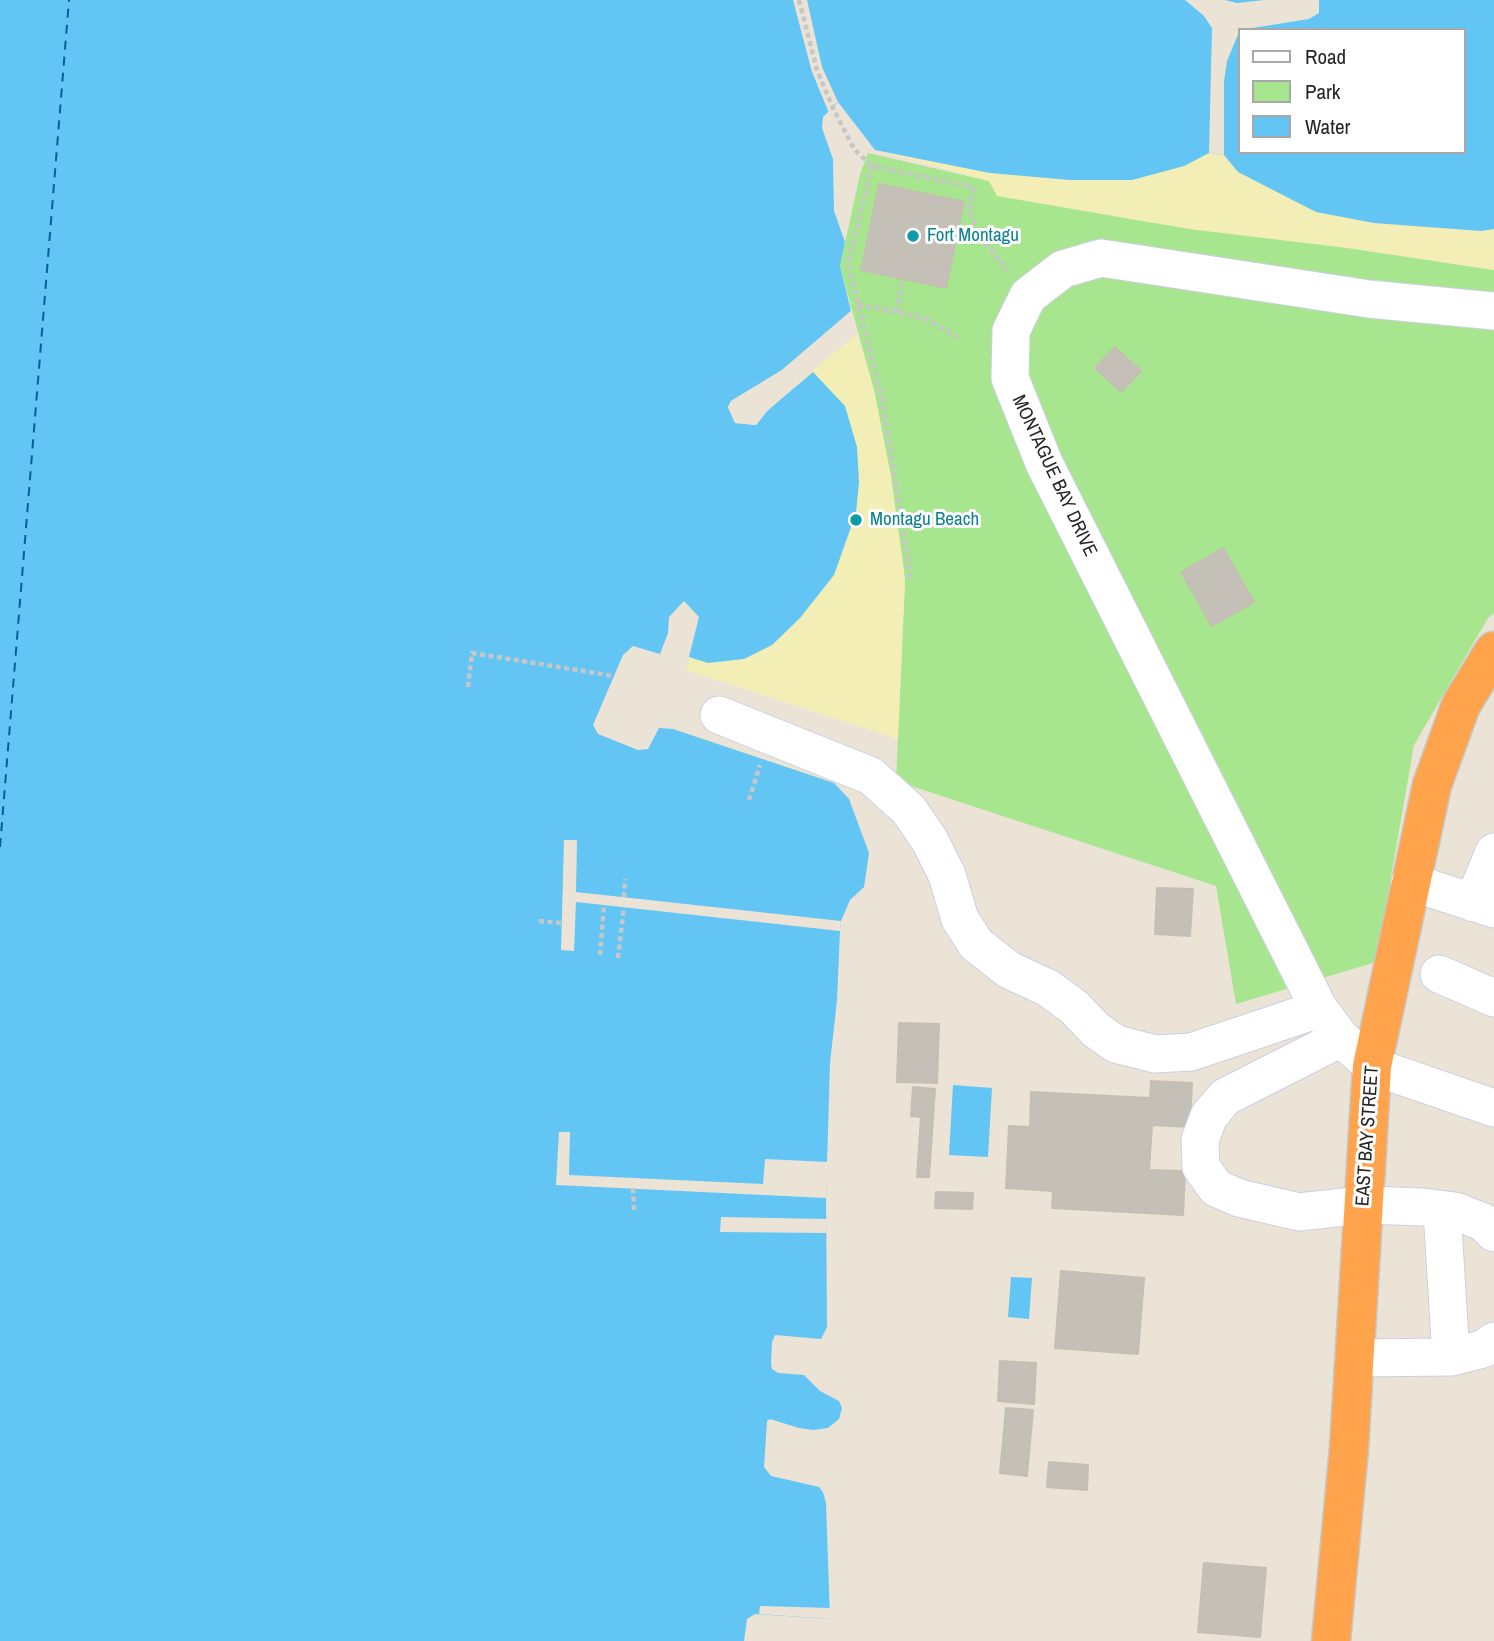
<!DOCTYPE html>
<html>
<head>
<meta charset="utf-8">
<style>
  body { margin:0 }
  #map { position:relative; width:1494px; height:1641px; overflow:hidden; background:#eae3d6; font-family:"Archivo Narrow",sans-serif }
  canvas { display:block }
  .legend { position:absolute; left:1238px; top:28px; width:228px; height:126px; box-sizing:border-box; background:#fff; border:2px solid #a8a8a8; margin:0; padding:9px 12px; list-style:none; font-size:21px; color:#262626 }
  .legend li { display:flex; align-items:center; gap:14px; height:35px }
  .legend b { width:35px; border:2px solid #a8a8a8 }
</style>
</head>
<body>
<div id="map">
<canvas width="1494" height="1641"></canvas>
<ul class="legend">
<li><b style="height:9px;background:#fff"></b>Road</li>
<li><b style="height:19px;background:#a8e58f"></b>Park</li>
<li><b style="height:19px;background:#62c5f4"></b>Water</li>
</ul>
</div>
<script>
const c = document.querySelector('canvas').getContext('2d');
c.lineJoin = 'round';
function paint(path, color) {
  c.fillStyle = color;
  c.fill(path, 'evenodd');
}
function toPath(rows) {
  const path = new Path2D();
  for (const r of rows) {
    path.moveTo(r[0], r[1]);
    for (let i = 2; i < r.length; i += 2) path.lineTo(r[i], r[i + 1]);
  }
  return path;
}
function strokePath(path, color, width, dash) {
  c.strokeStyle = color;
  c.lineWidth = width;
  c.lineCap = dash ? 'butt' : 'round';
  c.setLineDash(dash || []);
  c.stroke(path);
}
function drawText(font, color, halo, rows, align = 'center') {
  c.font = font + ' "Archivo Narrow",sans-serif';
  c.lineWidth = 6;
  c.setLineDash([]);
  c.textBaseline = 'middle';
  c.strokeStyle = halo;
  c.fillStyle = color;
  for (const [text, x, y, turn = 0] of rows) {
    c.save();
    c.translate(x, y);
    c.rotate((+turn || 0) * Math.PI / 180);
    c.textAlign = isNaN(turn) ? turn : align;
    if (halo) c.strokeText(text, 0, 0);
    c.fillText(text, 0, 0);
    c.restore();
  }
}
paint(toPath([
  [868,153,989,181,1355,249,1494,270,1494,613,1488,618,1414,745,1376,962,1236,1004,1216,886,896,781,905,580,891,477,874,390,840,266,860,174]
]), '#a8e58f');
paint(toPath([
  [878,133,1240,152,1494,195,1494,270,1355,249,1189,229,997,196,989,181,875,150],
  [857,334,874,390,891,477,905,580,898,739,686,670,693,645,805,399,796,384]
]), '#f3edb6');
paint(toPath([
  [0,0,1494,0,1494,229,1481,231,1374,223,1316,212,1238,172,1224,155,1209,153,1184,166,1132,180,1070,180,990,173,875,150,838,102,823,117,822,128,833,159,834,211,845,242,840,266,851,311,782,370,731,401,728,407,735,423,756,425,767,411,813,372,845,406,857,447,859,482,856,513,834,575,800,618,772,645,744,659,708,663,689,657,699,617,684,601,669,617,668,633,660,654,633,646,623,655,593,725,598,734,638,750,648,749,659,728,673,729,834,783,849,799,869,853,864,887,850,900,841,921,840,931,837,1000,830,1063,826,1198,827,1327,821,1339,775,1335,772,1342,771,1363,772,1369,778,1373,804,1375,820,1391,839,1401,842,1408,839,1419,828,1428,813,1430,799,1428,770,1419,767,1421,764,1467,771,1476,819,1487,823,1492,826,1503,830,1619,755,1614,747,1619,744,1641,0,1641],
  [1240,30,1464,30,1464,152,1240,152],
  [953,1085,992,1088,988,1157,949,1155],
  [1011,1277,1032,1278,1029,1319,1008,1317]
]), '#62c5f4');
paint(toPath([
  [793,0,807,0,822,67,838,102,832,106,829,113,812,72],
  [1185,0,1225,0,1237,3,1264,0,1319,0,1319,13,1309,19,1240,30,1227,61,1224,81,1224,155,1209,153,1212,28,1204,16],
  [851,311,852,315,784,372,734,404,731,408,737,420,755,421,764,408,793,381,811,369,815,369,767,411,756,425,735,423,728,407,731,401,782,370],
  [564,840,577,840,576,892,841,921,840,931,576,902,574,951,561,950],
  [559,1132,570,1132,569,1175,763,1184,765,1159,828,1162,826,1198,556,1185],
  [721,1217,827,1219,826,1233,720,1232],
  [760,1606,830,1608,830,1619,759,1614]
]), '#eae3d6');
strokePath(toPath([
  [0,847,69,0]
]), '#075f9a', 2, [9, 7]);
const building = toPath([
  [879,184,964,202,946,288,861,270,879,184],
  [1115,347,1141,371,1121,392,1095,368,1115,347],
  [1223,548,1254,602,1212,626,1181,572,1223,548],
  [1157,888,1193,889,1190,936,1155,934,1157,888],
  [899,1023,939,1024,937,1083,897,1082,899,1023],
  [1151,1081,1192,1083,1190,1127,1152,1125,1149,1170,1185,1171,1183,1215,1052,1208,1053,1191,1006,1188,1009,1126,1030,1127,1031,1092,1150,1098,1151,1081],
  [913,1087,935,1089,929,1177,917,1177,921,1117,911,1116,913,1087],
  [936,1192,973,1193,972,1209,935,1208,936,1192],
  [1061,1271,1144,1278,1138,1354,1055,1348,1061,1271],
  [1000,1361,1036,1363,1034,1404,998,1401,1000,1361],
  [1006,1408,1033,1410,1027,1476,1000,1473,1006,1408],
  [1049,1462,1088,1465,1087,1490,1047,1487,1049,1462],
  [1204,1563,1266,1568,1260,1637,1198,1632,1204,1563]
]);
paint(building, '#c5c0b7');
strokePath(building, '#c5bfb1', 2);
const minor = toPath([
  [1494,311,1369,299,1101,258,1063,269,1028,296,1011,331,1010,378,1044,463,1319,1009,1341,1038,1372,1066,1494,1108],
  [719,715,871,776,909,810,930,841,947,875,960,919,976,944,1009,970,1048,988,1074,1007,1096,1030,1116,1044,1155,1054,1191,1052,1319,1009],
  [1410,882,1494,909],
  [1473,903,1494,852],
  [1439,974,1494,998],
  [1341,1038,1225,1097,1209,1116,1200,1140,1201,1167,1216,1188,1239,1198,1299,1212,1363,1205,1423,1207,1455,1211,1483,1222,1494,1233],
  [1442,1210,1451,1357],
  [1354,1358,1451,1357,1483,1349,1494,1341]
]);
const highway = toPath([
  [1331,1641,1349,1448,1372,1066,1432,785,1461,705,1494,651]
]);
strokePath(minor, '#cccfe1', 39);
strokePath(highway, '#c7c7c7', 41);
strokePath(toPath([
  [799,0,817,70,832,106,854,149,872,166,974,187,969,210,979,235,1008,271],
  [872,166,848,263,883,403,911,580],
  [858,304,925,318,957,337],
  [897,312,902,279],
  [468,687,472,653,614,676],
  [749,800,760,765],
  [624,897,625,879],
  [539,921,562,923],
  [600,955,604,905],
  [618,958,624,907],
  [633,1188,634,1212]
]), '#c7c7c7', 4.5, [5, 3.5]);
strokePath(minor, '#fff', 37);
strokePath(highway, '#ffa44d', 38);
for (const [x, y, r, color] of [
  [913,236,7,"#0f9aa8"],
  [856,520,7,"#0f9aa8"]
]) {
  const dot = new Path2D();
  dot.arc(x, y, r, 0, 2 * Math.PI);
  c.fillStyle = color;
  c.fill(dot);
  strokePath(dot, '#fff', 2.5);
}
drawText('19px', '#0d838f', '#fff', [
  ["Fort Montagu",927,236],
  ["Montagu Beach",870,520]
], 'left');
drawText('19px', '#262626', '#fff', [
  ["MONTAGUE BAY DRIVE",1054,476,65],
  ["EAST BAY STREET",1368,1136,-86]
]);
</script>
</body>
</html>
